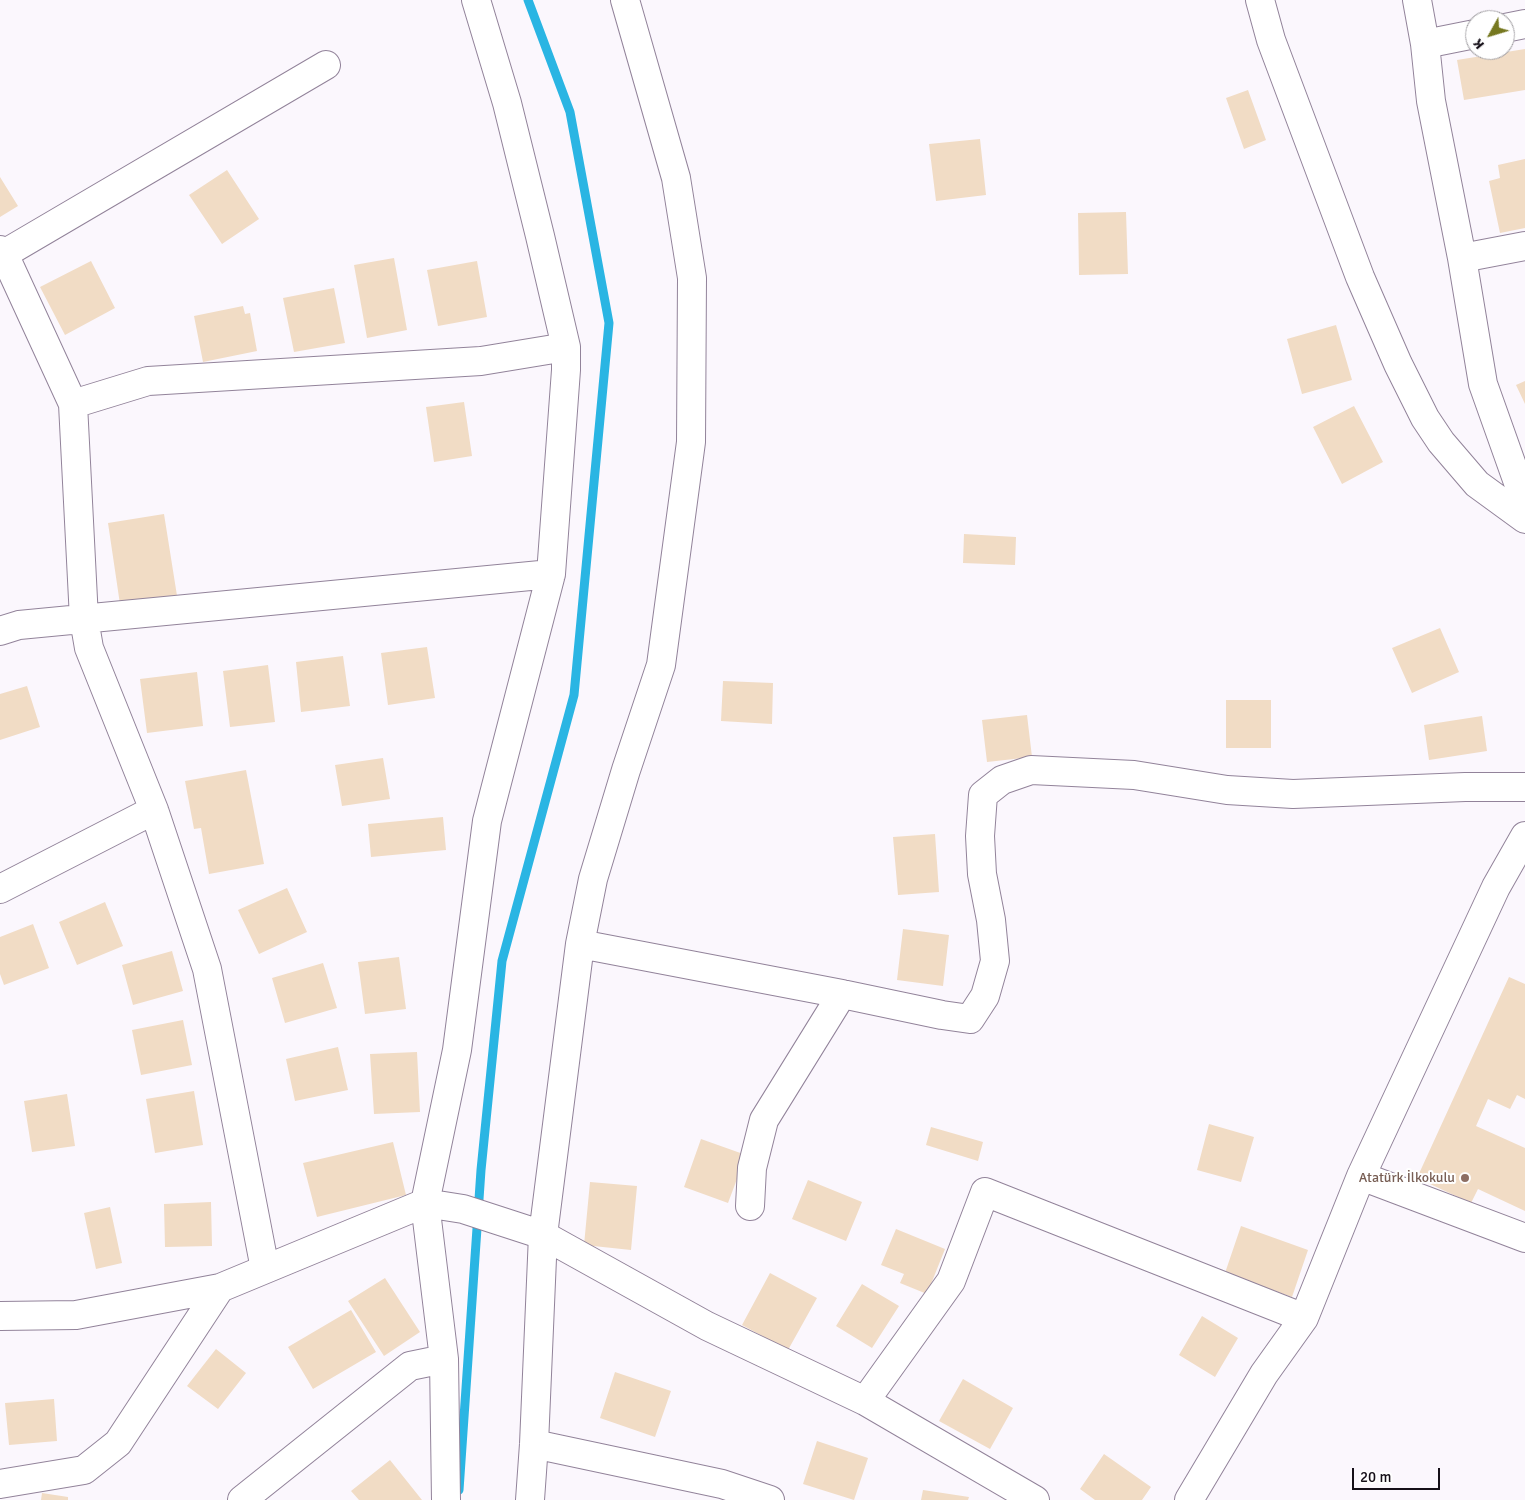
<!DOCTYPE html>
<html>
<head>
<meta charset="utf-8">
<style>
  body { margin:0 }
  #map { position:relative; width:1525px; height:1500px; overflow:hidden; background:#fbf7fd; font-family:Signika,sans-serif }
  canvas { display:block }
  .north { position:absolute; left:1465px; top:10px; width:50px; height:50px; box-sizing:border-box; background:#fff; border:1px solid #a19fa3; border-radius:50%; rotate:231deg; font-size:14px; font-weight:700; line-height:20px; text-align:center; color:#150f18 }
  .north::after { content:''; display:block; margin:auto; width:18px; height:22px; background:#767820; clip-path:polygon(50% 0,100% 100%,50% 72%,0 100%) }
  .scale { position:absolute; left:1352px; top:1468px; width:88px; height:22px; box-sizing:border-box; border:2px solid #150f18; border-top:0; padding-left:6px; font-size:15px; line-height:18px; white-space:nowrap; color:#150f18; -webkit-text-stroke:4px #fff; paint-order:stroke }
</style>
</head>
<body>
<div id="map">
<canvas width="1525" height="1500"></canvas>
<div class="north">K</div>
<div class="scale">20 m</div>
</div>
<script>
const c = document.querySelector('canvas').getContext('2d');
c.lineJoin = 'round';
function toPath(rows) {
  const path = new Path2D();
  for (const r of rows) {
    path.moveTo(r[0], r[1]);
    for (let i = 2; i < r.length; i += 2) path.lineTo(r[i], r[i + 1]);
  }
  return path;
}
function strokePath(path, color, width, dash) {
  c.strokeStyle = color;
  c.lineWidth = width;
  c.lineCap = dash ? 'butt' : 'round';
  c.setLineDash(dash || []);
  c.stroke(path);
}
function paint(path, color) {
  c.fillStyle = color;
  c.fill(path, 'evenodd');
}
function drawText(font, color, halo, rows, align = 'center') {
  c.font = font + ' Signika,sans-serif';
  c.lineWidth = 4;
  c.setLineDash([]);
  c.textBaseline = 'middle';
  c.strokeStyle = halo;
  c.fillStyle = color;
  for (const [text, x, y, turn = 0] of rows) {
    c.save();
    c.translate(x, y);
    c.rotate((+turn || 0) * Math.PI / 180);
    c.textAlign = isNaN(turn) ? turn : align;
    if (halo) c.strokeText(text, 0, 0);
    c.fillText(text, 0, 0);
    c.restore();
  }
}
strokePath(toPath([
  [459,1490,481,1170,502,961,574,695,609,323,570,112,528,0]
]), '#2ab5e3', 9);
paint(toPath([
  [1525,49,1525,90,1464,100,1457,60],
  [1248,90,1266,140,1244,149,1226,98],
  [980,139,986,195,936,201,929,144],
  [1525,159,1525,228,1500,233,1489,181,1500,178,1498,165],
  [227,170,259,219,222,244,189,195],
  [0,177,18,206,0,217],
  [1126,212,1128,274,1079,275,1078,213],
  [394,258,407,330,367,338,354,265],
  [91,261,115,308,65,335,40,287],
  [477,261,487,317,438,326,427,270],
  [334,288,345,343,294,352,283,298],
  [243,306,245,314,250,313,257,351,203,362,194,316],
  [1336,325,1352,380,1302,394,1287,339],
  [1525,381,1525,404,1516,385],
  [464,402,472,456,434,462,426,407],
  [1354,406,1383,462,1342,484,1313,427],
  [164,514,178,602,121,611,108,523],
  [964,534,1016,537,1015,565,963,563],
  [1440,628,1459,672,1412,693,1392,648],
  [427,647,435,698,388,705,381,653],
  [343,656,350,706,301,712,296,662],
  [268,665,275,722,230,727,223,671],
  [197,672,203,726,147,733,140,679],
  [723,681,773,683,772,724,721,721],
  [27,686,40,727,0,740,0,694],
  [1226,700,1271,700,1271,748,1226,748],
  [1027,715,1032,757,987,762,982,720],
  [1482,716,1487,751,1429,760,1424,725],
  [383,758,390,799,342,806,335,765],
  [246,770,264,864,209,874,201,828,194,829,185,781],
  [443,817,446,850,371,857,368,824],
  [935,834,939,892,898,895,893,837],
  [287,888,307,932,259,954,238,910],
  [105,902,123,946,77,965,59,922],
  [33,924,49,968,4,985,0,974,0,937],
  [903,929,949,935,943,986,897,980],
  [172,951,183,991,133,1005,122,965],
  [399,957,406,1009,365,1014,358,962],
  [323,963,337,1008,285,1023,272,978],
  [1509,977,1525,984,1525,1099,1517,1095,1510,1109,1488,1099,1476,1126,1525,1148,1525,1211,1478,1189,1471,1203,1417,1178],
  [183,1020,192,1065,141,1075,132,1030],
  [338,1047,348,1090,295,1101,286,1059],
  [417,1052,420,1112,374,1114,370,1054],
  [194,1091,203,1145,155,1153,146,1099],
  [67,1094,75,1146,32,1152,24,1101],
  [1209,1124,1254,1137,1241,1182,1197,1170],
  [931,1127,983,1142,978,1161,926,1145],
  [701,1139,746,1155,728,1203,684,1187],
  [393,1142,406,1195,317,1217,303,1163],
  [808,1180,862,1202,846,1241,792,1219],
  [590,1182,637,1186,631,1250,584,1245],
  [211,1202,212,1246,165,1247,164,1204],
  [110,1207,122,1263,96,1269,84,1213],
  [1241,1226,1308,1250,1292,1297,1225,1273],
  [896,1229,945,1249,927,1294,900,1283,904,1274,881,1265],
  [770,1273,817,1298,788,1350,742,1325],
  [385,1278,420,1332,384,1356,348,1301],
  [862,1284,899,1306,872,1348,836,1326],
  [351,1310,376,1352,313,1389,288,1347],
  [1202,1316,1238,1338,1215,1377,1179,1355],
  [216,1349,246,1373,218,1409,187,1386],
  [615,1372,671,1391,655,1437,600,1418],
  [963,1379,1013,1408,990,1449,939,1421],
  [54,1399,57,1441,9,1445,5,1403],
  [817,1441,868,1458,854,1500,803,1484],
  [1104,1454,1151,1487,1142,1500,1095,1500,1080,1489],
  [390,1460,422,1500,359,1500,351,1491],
  [923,1490,969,1497,968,1500,921,1500],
  [42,1493,68,1497,68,1500,41,1500]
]), '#f1dcc5');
const minor = toPath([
  [1260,0,1271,40,1360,277,1398,364,1425,418,1441,442,1477,484,1525,519],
  [1417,0,1425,44,1431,101,1462,258,1483,384,1525,502],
  [1505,28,1525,24],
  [1425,44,1475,34],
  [0,250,4,254,73,404,84,619,89,648,154,810,207,969,265,1269],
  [4,254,326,65],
  [1462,258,1525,246],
  [73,404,148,381,481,361,566,347],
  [0,631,19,625,551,574],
  [0,889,154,810],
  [580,944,842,994,942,1015,970,1019,985,996,995,961,991,920,982,874,980,836,983,795,1002,780,1031,770,1134,775,1227,790,1293,794,1465,787,1525,787],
  [1361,1176,1525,1238],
  [750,1206,752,1168,764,1120,842,994],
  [0,1316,76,1315,220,1288,425,1203,463,1209,543,1235,707,1326,865,1401,1035,1500],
  [865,1401,951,1281,985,1192,1304,1318],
  [534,1444,722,1484,770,1500],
  [0,1484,84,1470,118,1443,220,1288],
  [242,1500,410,1366,444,1359],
  [446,1500,444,1359,425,1203,457,1050,487,821,551,574,566,370,566,347,540,236,507,103,476,0],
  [530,1500,534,1444,543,1235,580,944,593,879,626,770,661,665,691,442,692,278,676,178,625,0],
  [1189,1500,1264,1374,1304,1318,1361,1176,1496,887,1525,836]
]);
strokePath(minor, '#92839a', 30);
strokePath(minor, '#fff', 28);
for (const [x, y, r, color] of [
  [1465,1178,5,"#8d6e63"]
]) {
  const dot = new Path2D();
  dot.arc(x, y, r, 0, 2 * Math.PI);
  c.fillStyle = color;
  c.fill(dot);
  strokePath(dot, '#fff', 2);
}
drawText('14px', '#785e54', '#fff', [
  ["Atatürk İlkokulu",1455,1178]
], 'right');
</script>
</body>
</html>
